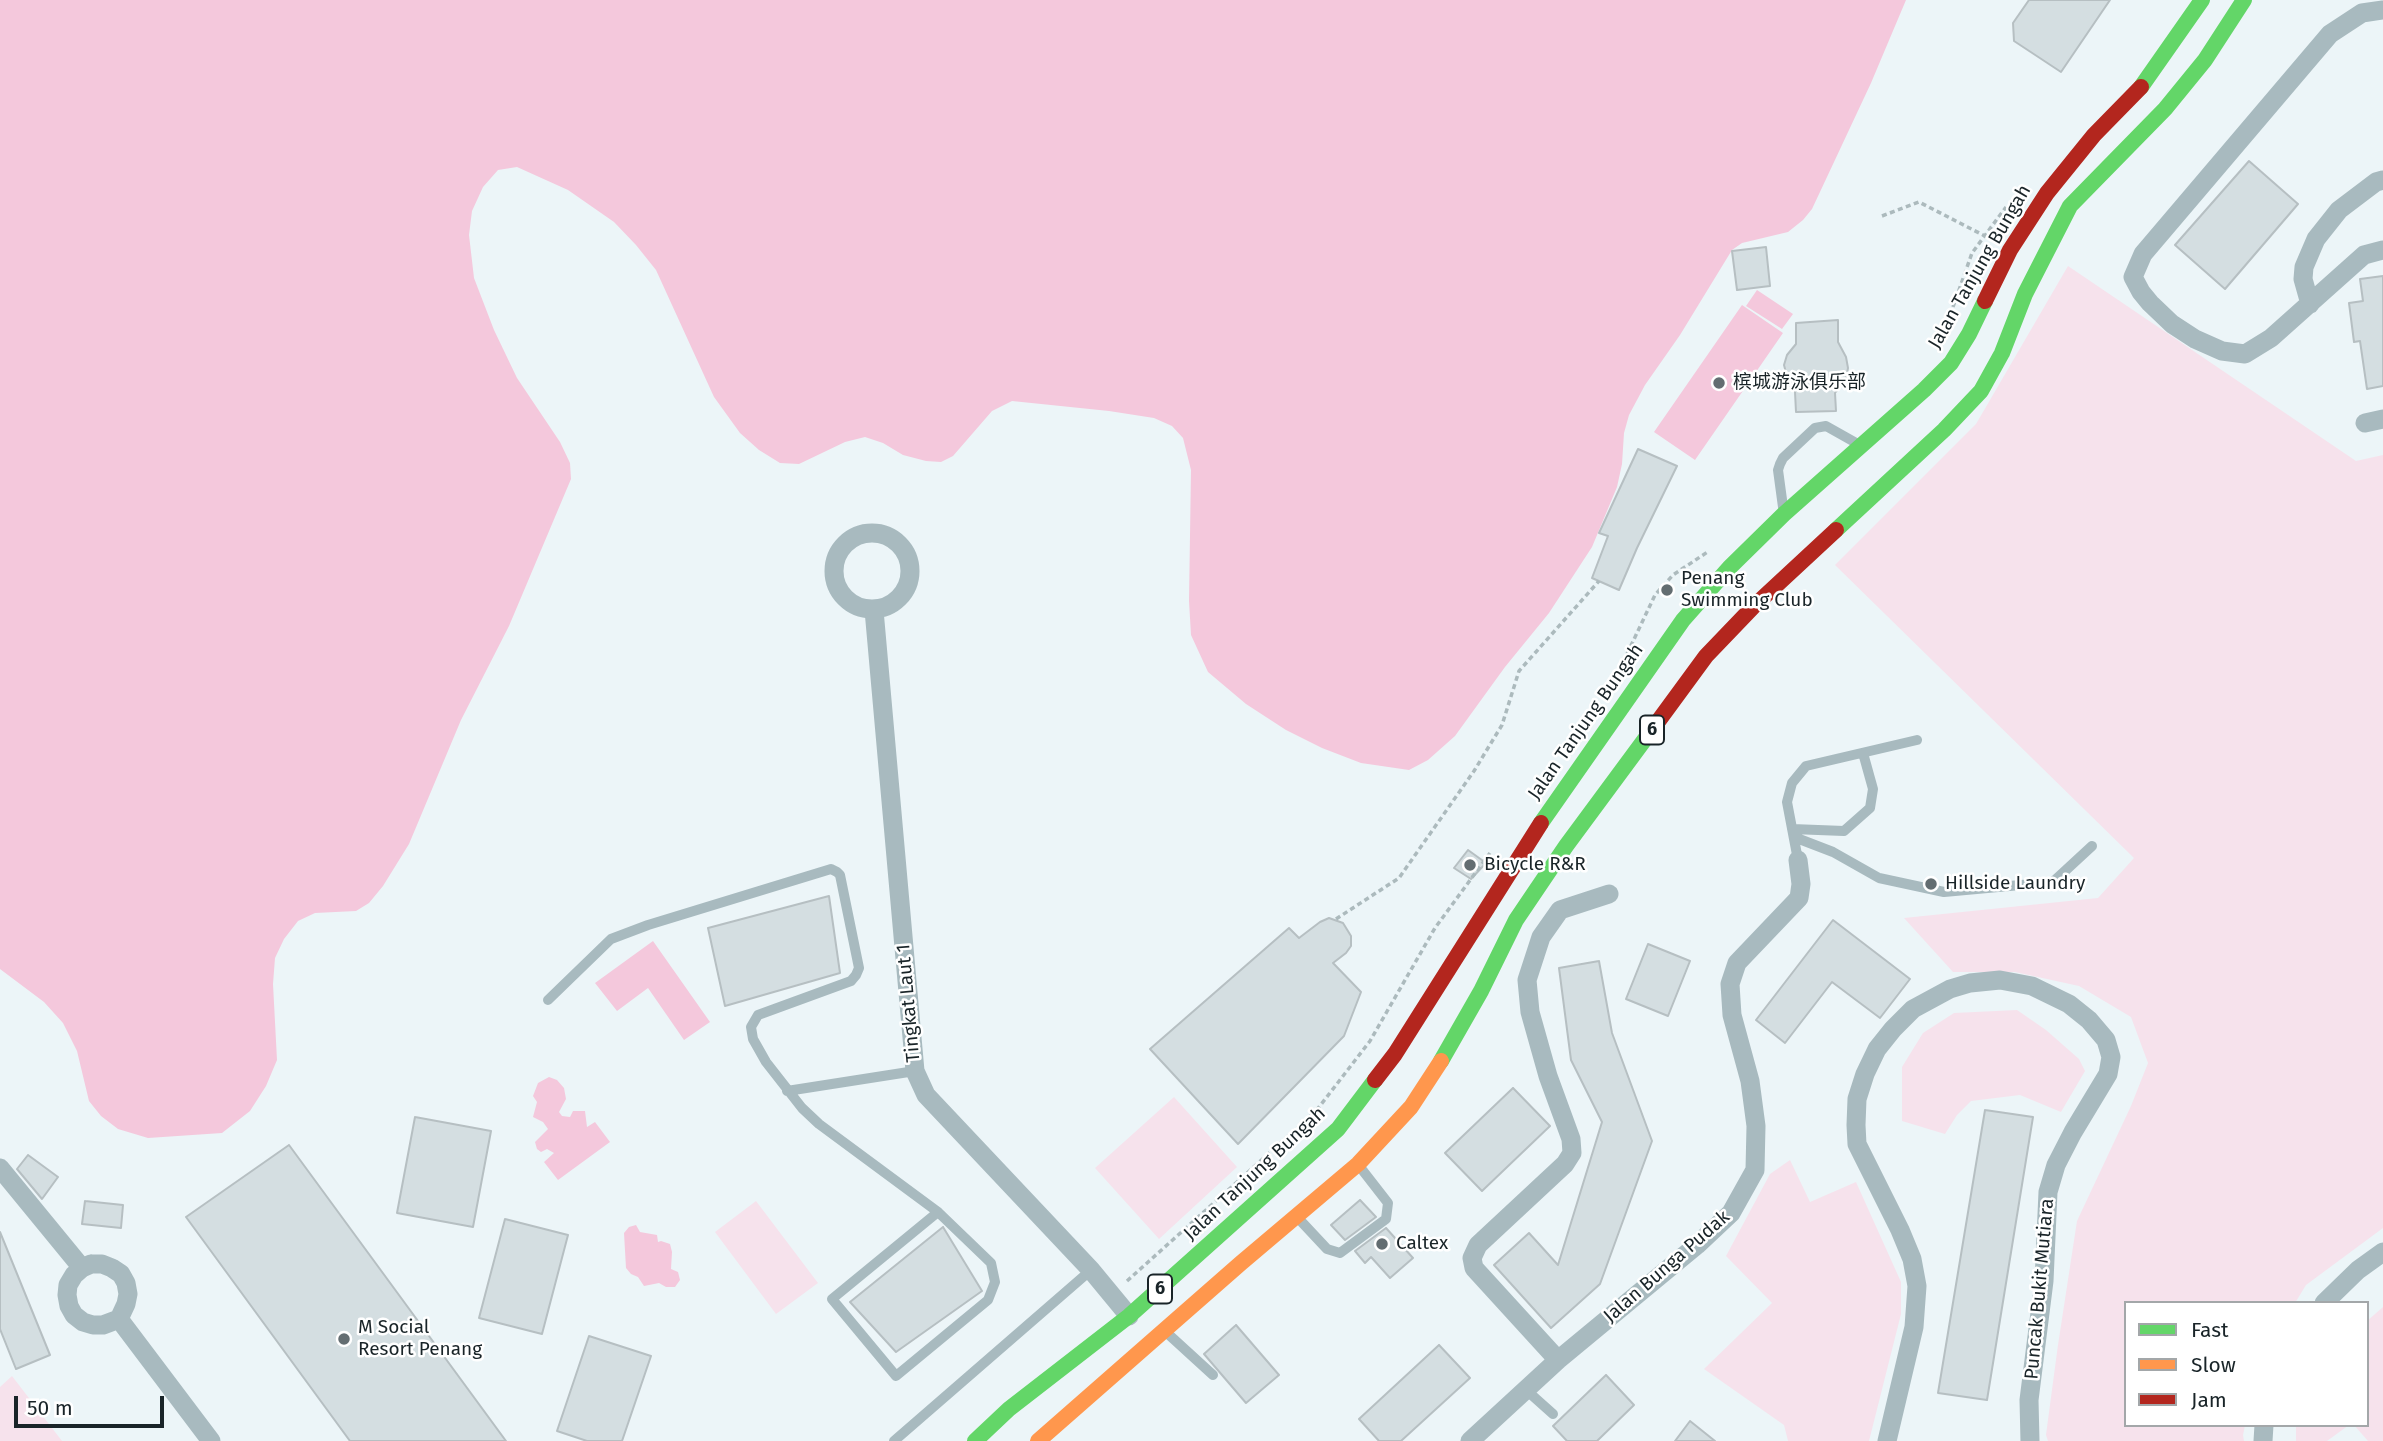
<!DOCTYPE html>
<html>
<head>
<meta charset="utf-8">
<style>
  body { margin:0 }
  #map { position:relative; width:2383px; height:1441px; overflow:hidden; background:#ecf5f8; font-family:"Fira Sans",sans-serif }
  canvas { display:block }
  .legend { position:absolute; left:2124px; top:1301px; width:245px; height:126px; box-sizing:border-box; background:#fff; border:2px solid #a3a7a9; margin:0; padding:9px 12px; list-style:none; font-size:21px; color:#192428 }
  .legend li { display:flex; align-items:center; gap:14px; height:35px }
  .legend b { width:35px; border:2px solid #a3a7a9 }
  .scale { position:absolute; left:14px; top:1396px; width:150px; height:32px; box-sizing:border-box; border:4px solid #192428; border-top:0; padding-left:9px; font-size:21px; line-height:24px; white-space:nowrap; color:#192428; -webkit-text-stroke:5px #fff; paint-order:stroke }
</style>
</head>
<body>
<div id="map">
<canvas width="2383" height="1441"></canvas>
<ul class="legend">
<li><b style="height:9px;background:#63d668"></b>Fast</li>
<li><b style="height:9px;background:#ff974d"></b>Slow</li>
<li><b style="height:9px;background:#b3261e"></b>Jam</li>
</ul>
<div class="scale">50 m</div>
</div>
<script>
const c = document.querySelector('canvas').getContext('2d');
c.lineJoin = 'round';
function paint(path, color) {
  c.fillStyle = color;
  c.fill(path, 'evenodd');
}
function toPath(rows) {
  const path = new Path2D();
  for (const r of rows) {
    if (r.length === 3) {
      path.moveTo(r[0] + r[2], r[1]);
      path.arc(r[0], r[1], r[2], 0, 2 * Math.PI);
      continue;
    }
    path.moveTo(r[0], r[1]);
    for (let i = 2; i < r.length; i += 2) path.lineTo(r[i], r[i + 1]);
  }
  return path;
}
function strokePath(path, color, width, dash) {
  c.strokeStyle = color;
  c.lineWidth = width;
  c.lineCap = dash ? 'butt' : 'round';
  c.setLineDash(dash || []);
  c.stroke(path);
}
function drawText(font, color, halo, rows, align = 'center') {
  c.font = font + ' "Fira Sans","Noto Sans SC",sans-serif';
  c.lineWidth = 5;
  c.setLineDash([]);
  c.textBaseline = 'middle';
  c.strokeStyle = halo;
  c.fillStyle = color;
  for (const [text, x, y, turn = 0] of rows) {
    c.save();
    c.translate(x, y);
    c.rotate((+turn || 0) * Math.PI / 180);
    c.textAlign = isNaN(turn) ? turn : align;
    if (halo) c.strokeText(text, 0, 0);
    c.fillText(text, 0, 0);
    c.restore();
  }
}
paint(toPath([
  [2068,266,2356,461,2383,455,2383,1228,2306,1285,2295,1303,2126,1303,2126,1425,2245,1425,2243,1435,2244,1441,2048,1441,2046,1435,2058,1345,2077,1221,2131,1106,2148,1063,2131,1017,2079,986,2015,972,1953,972,1904,918,2098,898,2134,858,1835,565,1976,424],
  [2017,1010,2046,1030,2079,1059,2085,1071,2061,1112,2020,1095,1971,1101,1957,1115,1945,1134,1902,1121,1902,1067,1923,1033,1954,1013],
  [1174,1097,1237,1167,1159,1239,1095,1168],
  [1790,1160,1810,1202,1856,1182,1901,1282,1901,1314,1869,1441,1788,1441,1784,1425,1704,1369,1772,1303,1726,1256,1770,1174],
  [756,1201,818,1283,776,1314,715,1232],
  [2383,1307,2383,1441,2368,1441,2354,1425,2367,1425,2367,1321],
  [12,1376,62,1441,0,1441,0,1387],
  [2296,1425,2349,1425,2327,1441,2296,1441]
]), '#f6e2ec');
paint(toPath([
  [0,0,1906,0,1871,83,1812,209,1803,220,1788,232,1742,243,1732,250,1680,335,1645,385,1629,415,1624,433,1622,464,1617,487,1592,547,1549,613,1505,667,1455,736,1428,760,1409,770,1361,763,1322,748,1286,730,1246,704,1208,672,1191,635,1189,601,1191,470,1183,438,1172,426,1154,418,1109,411,1012,401,992,411,953,456,941,462,926,461,903,455,883,443,865,437,845,442,799,464,780,463,759,450,740,433,714,397,656,270,636,245,614,222,568,190,517,167,498,170,483,187,472,211,469,235,474,278,494,330,517,378,560,442,570,463,571,479,509,626,461,720,409,844,383,886,369,903,356,911,315,913,298,921,284,939,275,958,273,984,277,1060,266,1086,250,1111,222,1133,148,1138,118,1129,101,1116,89,1101,77,1051,63,1023,44,1002,0,969],
  [1757,290,1793,314,1782,329,1746,306],
  [1742,305,1783,333,1695,460,1654,432],
  [653,941,710,1022,684,1040,648,988,617,1011,595,983],
  [549,1077,557,1080,564,1088,566,1099,559,1112,562,1116,570,1117,573,1111,585,1111,587,1127,595,1122,610,1142,558,1180,544,1162,554,1153,547,1149,541,1152,537,1149,535,1142,548,1129,543,1122,533,1117,537,1102,533,1096,538,1083],
  [636,1225,640,1232,657,1235,658,1242,661,1241,670,1244,672,1252,671,1269,678,1272,680,1280,675,1287,666,1287,659,1283,644,1286,638,1277,631,1274,626,1268,624,1233,629,1227]
]), '#f4c8dc');
const building = toPath([
  [2029,0,2110,0,2061,72,2014,41,2013,23,2029,0],
  [2249,161,2298,204,2225,289,2175,245,2249,161],
  [1766,247,1770,286,1737,290,1732,251,1766,247],
  [2383,276,2383,386,2367,389,2360,341,2354,342,2349,303,2363,301,2360,279,2383,276],
  [1838,320,1838,342,1846,357,1848,368,1846,379,1835,393,1836,411,1796,412,1795,392,1789,384,1784,365,1787,355,1796,344,1796,323,1838,320],
  [1638,449,1677,466,1637,548,1619,590,1592,578,1608,536,1599,533,1638,449],
  [1468,850,1486,863,1471,879,1454,868,1468,850],
  [829,896,840,973,725,1006,708,928,829,896],
  [1329,918,1343,923,1351,936,1351,946,1346,953,1333,963,1361,992,1344,1036,1238,1144,1150,1049,1289,928,1299,938,1320,922,1329,918],
  [1833,920,1910,979,1880,1018,1832,982,1785,1043,1756,1020,1833,920],
  [1648,944,1690,961,1668,1016,1626,999,1648,944],
  [1599,961,1612,1033,1652,1141,1600,1284,1551,1328,1494,1265,1529,1233,1558,1265,1602,1122,1571,1060,1559,968,1599,961],
  [1513,1088,1550,1126,1482,1191,1445,1153,1513,1088],
  [1985,1110,2033,1117,1987,1400,1938,1393,1985,1110],
  [415,1117,491,1131,473,1227,397,1213,415,1117],
  [289,1145,506,1441,350,1441,186,1217,289,1145],
  [28,1155,58,1177,42,1199,17,1169,28,1155],
  [1360,1200,1376,1217,1345,1240,1331,1225,1360,1200],
  [85,1201,123,1205,121,1228,82,1224,85,1201],
  [505,1219,568,1235,542,1334,479,1318,505,1219],
  [943,1227,982,1291,896,1352,850,1302,943,1227],
  [1386,1228,1413,1258,1390,1278,1371,1257,1365,1263,1355,1251,1386,1228],
  [0,1232,50,1355,16,1369,0,1329,0,1232],
  [1236,1325,1279,1375,1246,1403,1204,1354,1236,1325],
  [589,1336,651,1356,622,1441,587,1441,557,1431,589,1336],
  [1439,1345,1470,1378,1401,1441,1379,1441,1359,1419,1439,1345],
  [1606,1375,1634,1405,1597,1441,1567,1441,1553,1426,1606,1375],
  [1690,1421,1715,1441,1675,1441,1690,1421]
]);
paint(building, '#d4dee1');
strokePath(building, '#b6bfc2', 2);
strokePath(toPath([
  [1882,216,1919,202,1985,236],
  [1953,307,1972,253,2006,207],
  [1627,654,1655,595,1673,575,1709,551],
  [1336,919,1399,878,1474,771,1502,725,1519,671,1599,581],
  [1127,1281,1316,1111,1370,1041,1435,928,1490,853]
]), '#acbabd', 3.5, [5, 3.5]);
strokePath(toPath([
  [1783,507,1778,470,1780,464,1783,458,1815,428,1826,426,1858,444],
  [1792,829,1844,831,1870,808,1873,789,1863,753],
  [1794,837,1833,852,1879,878,1944,892,2053,882,2092,846],
  [1798,860,1787,802,1792,783,1806,766,1917,740],
  [548,1000,611,939,648,925,831,869,837,872,840,875,859,968,856,975,851,981,758,1015,751,1027,753,1039,766,1062,802,1108,819,1124,938,1212,991,1263,995,1282,988,1300,896,1376,832,1299,938,1212],
  [787,1091,915,1071],
  [1298,1218,1327,1249,1340,1253,1386,1219,1388,1203,1360,1167],
  [1167,1333,1213,1375],
  [1525,1389,1553,1414],
  [894,1441,1091,1270]
]), '#a8babf', 10);
strokePath(toPath([
  [2383,10,2362,13,2330,34,2143,254,2133,277,2141,292,2150,303,2172,324,2195,339,2222,351,2245,354,2271,338,2364,255,2383,250],
  [2310,304,2303,279,2304,267,2316,239,2339,210,2376,182,2383,180],
  [2365,423,2383,419],
  [872,571,38],
  [874,610,915,1071,926,1095,1091,1270,1129,1316],
  [0,1168,82,1268],
  [91,1264,102,1264,112,1268,121,1274,126,1283,128,1294,126,1304,119,1319,103,1325,93,1325,83,1322,74,1315,69,1306,67,1295,68,1285,74,1275,82,1268,91,1264],
  [2324,1303,2358,1270,2383,1252],
  [119,1319,211,1441],
  [1558,1360,1474,1268,1472,1258,1478,1245,1565,1164,1572,1153,1571,1139,1548,1076,1530,1012,1527,980,1541,937,1560,910,1609,894],
  [1470,1441,1558,1360,1697,1245,1731,1213,1755,1170,1756,1126,1750,1081,1732,1015,1730,984,1737,963,1799,898,1801,884,1798,860],
  [1887,1441,1914,1327,1917,1286,1912,1259,1900,1230,1857,1144,1856,1125,1857,1099,1865,1074,1877,1049,1893,1029,1913,1009,1950,989,1970,983,2000,980,2032,986,2069,1004,2089,1020,2106,1040,2111,1057,2108,1074,2073,1132,2056,1165,2048,1192,2044,1281,2029,1400,2030,1441],
  [2263,1441,2264,1425]
]), '#a8babf', 19);
strokePath(toPath([
  [2141,87,2202,0],
  [1836,530,1944,430,1981,391,2002,353,2025,294,2070,206,2165,109,2205,60,2244,0],
  [1541,823,1683,620,1729,568,1784,514,1924,390,1951,363,1969,334,1985,301],
  [1441,1061,1481,991,1516,920,1566,846,1651,731],
  [975,1441,1009,1409,1129,1316,1338,1129,1375,1080]
]), '#63d668', 16);
strokePath(toPath([
  [1038,1441,1241,1263,1358,1164,1411,1107,1441,1061]
]), '#ff974d', 16);
strokePath(toPath([
  [1985,301,2010,250,2047,193,2094,135,2141,87],
  [1651,731,1706,656,1753,607,1836,530],
  [1375,1080,1395,1054,1541,823]
]), '#b3261e', 16);
for (const [x, y, r, color] of [
  [1719,383,7,"#636d71"],
  [1667,590,7,"#636d71"],
  [1470,865,7,"#636d71"],
  [1931,884,7,"#636d71"],
  [1382,1244,7,"#636d71"],
  [344,1339,7,"#636d71"]
]) {
  const dot = new Path2D();
  dot.arc(x, y, r, 0, 2 * Math.PI);
  c.fillStyle = color;
  c.fill(dot);
  strokePath(dot, '#fff', 2.5);
}
for (const [x, y, w] of [
  [1652,730,24],
  [1160,1289,24]
]) {
  const box = new Path2D();
  box.roundRect(x - w / 2, y - 14.5, w, 29, 5);
  c.fillStyle = '#fff';
  c.fill(box);
  strokePath(box, '#192428', 2);
}
drawText('bold 18px', '#192428', null, [
  ["6",1652,730],
  ["6",1160,1289]
]);
drawText('19px', '#192428', '#fff', [
  ["Jalan Tanjung Bungah",1980,267,-60],
  ["Jalan Tanjung Bungah",1586,722,-55],
  ["Tingkat Laut 1",909,1003,-95],
  ["Jalan Tanjung Bungah",1255,1174,-43],
  ["Jalan Bunga Pudak",1667,1267,-41],
  ["Puncak Bukit Mutiara",2040,1289,-85]
]);
drawText('19px', '#192428', '#fff', [
  ["槟城游泳俱乐部",1733,383],
  ["Penang",1681,579],
  ["Swimming Club",1681,601],
  ["Bicycle R&R",1484,865],
  ["Hillside Laundry",1945,884],
  ["Caltex",1396,1244],
  ["M Social",358,1328],
  ["Resort Penang",358,1350]
], 'left');
</script>
</body>
</html>
